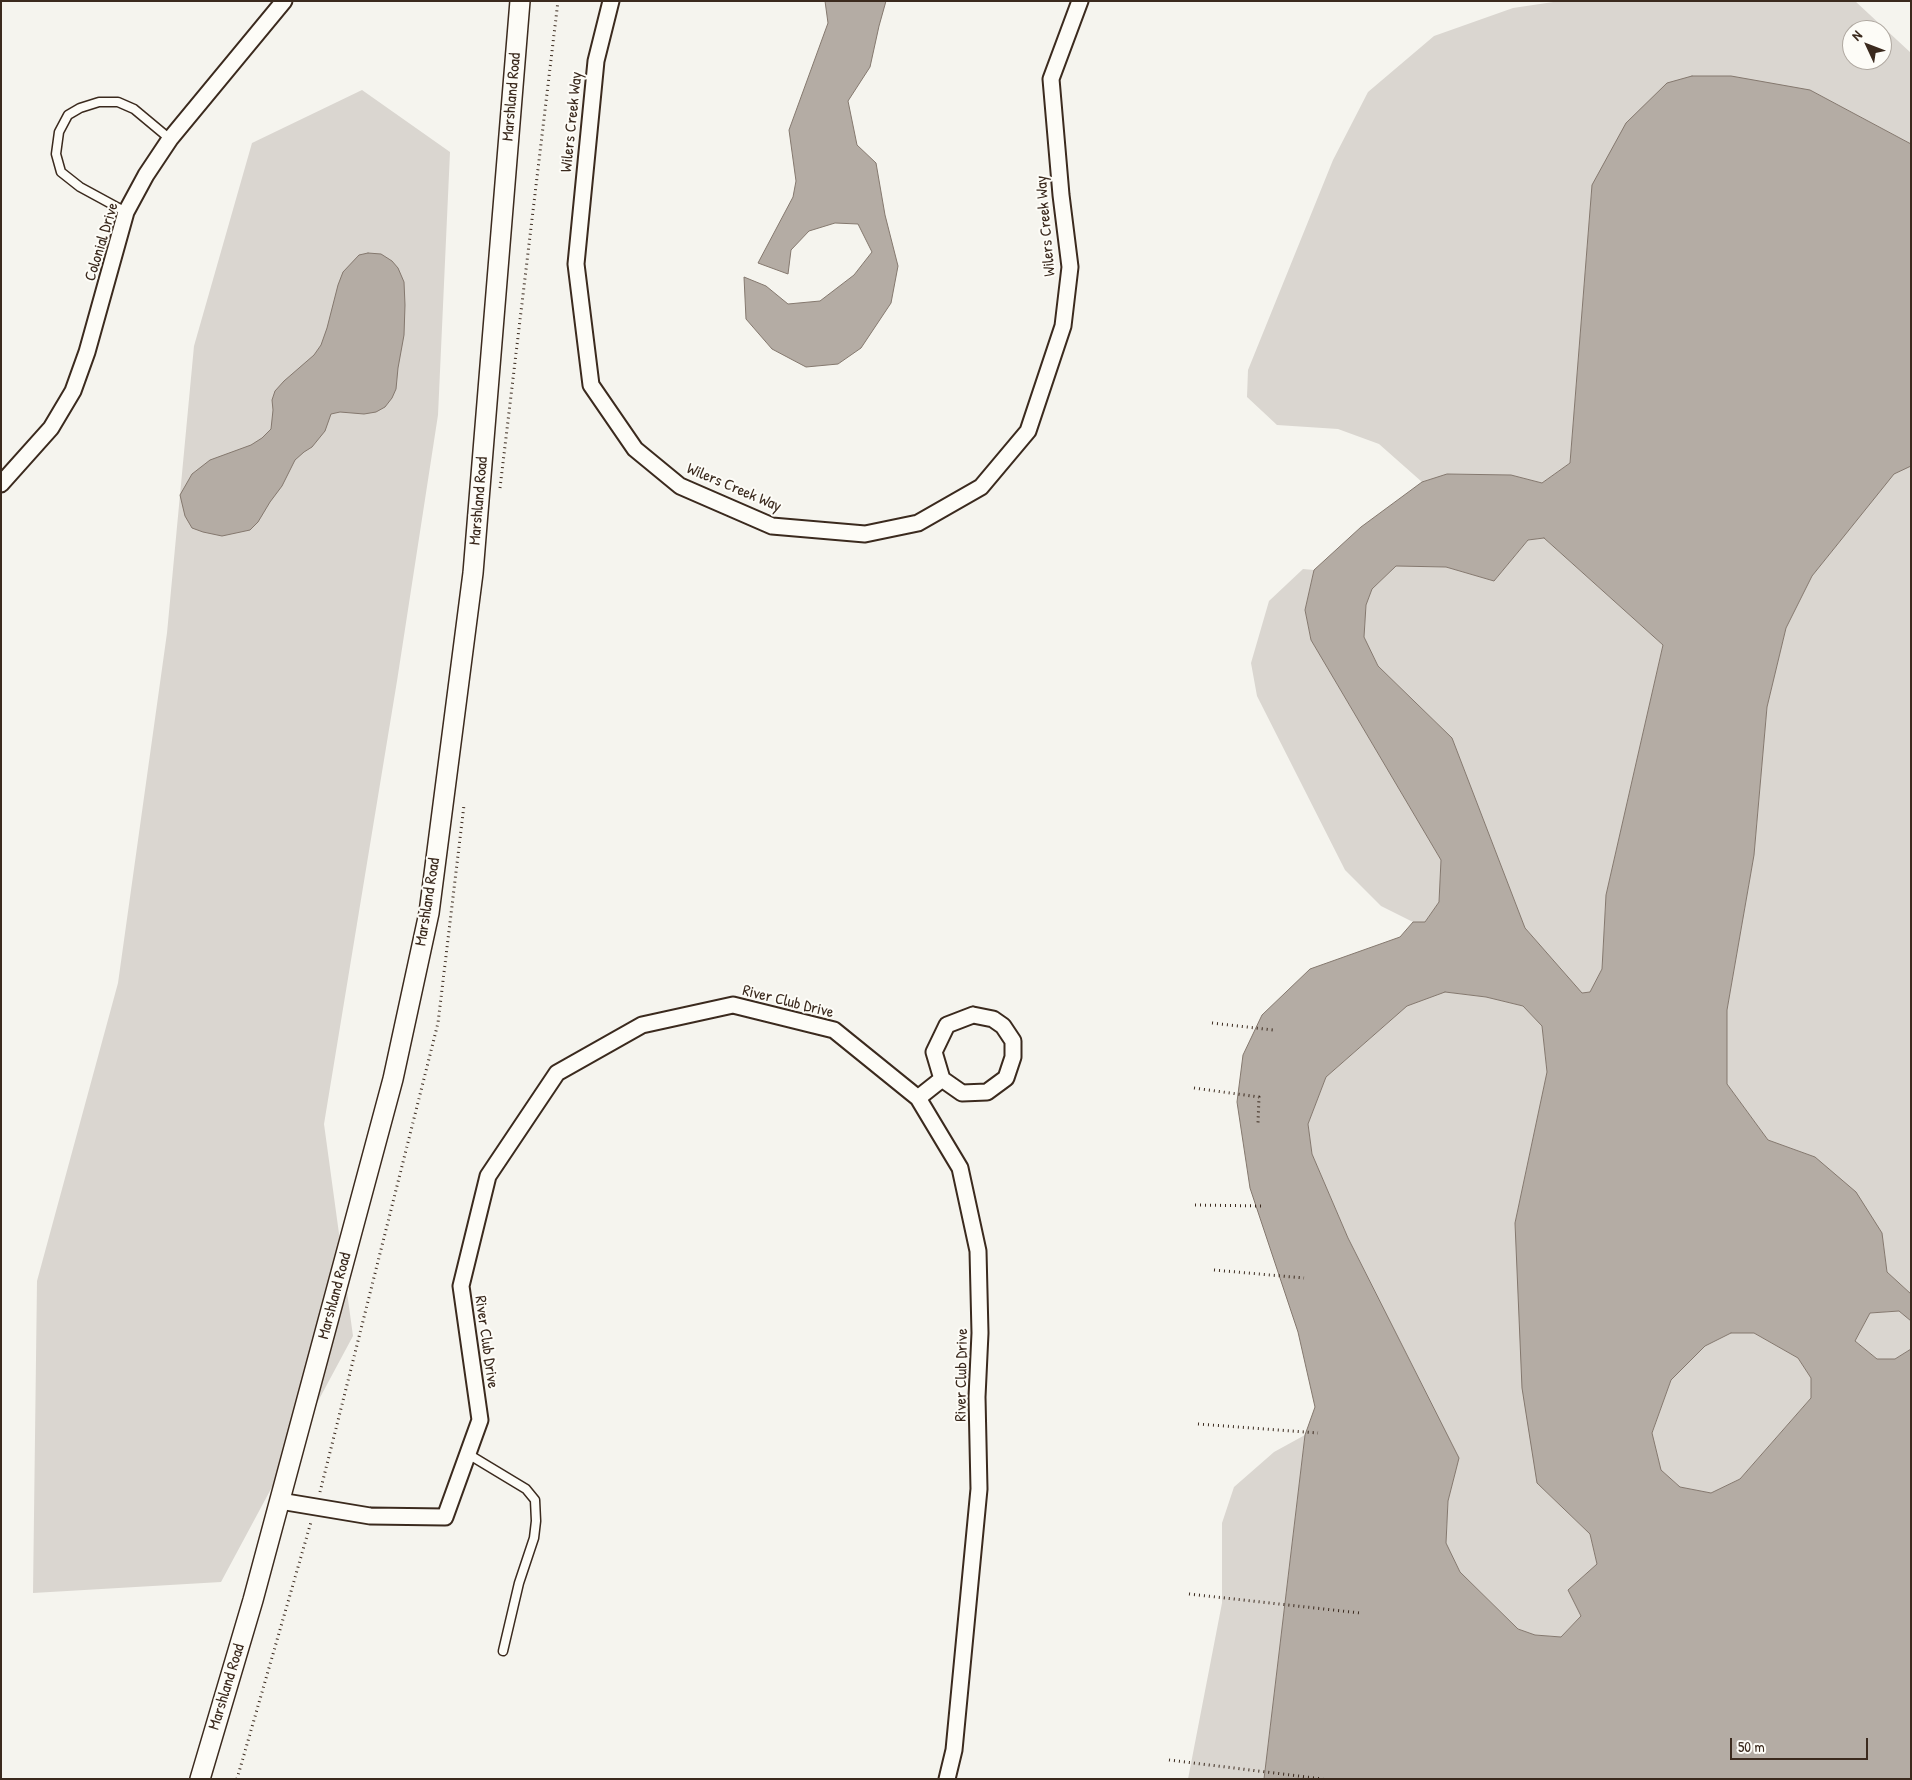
<!DOCTYPE html>
<html>
<head>
<meta charset="utf-8">
<style>
  body { margin:0 }
  #map { position:relative; width:1912px; height:1780px; overflow:hidden; background:#f5f4ee; font-family:"Patrick Hand",sans-serif }
  canvas { display:block }
  .frame { position:absolute; inset:0; border:2px solid #3b2a1e; pointer-events:none }
  .north { position:absolute; left:1842px; top:20px; width:50px; height:50px; box-sizing:border-box; background:#fdfcf7; border:1px solid #afa8a0; border-radius:50%; rotate:313deg; font-size:14px; font-weight:700; line-height:20px; text-align:center; color:#3b2a1e }
  .north::after { content:''; display:block; margin:auto; width:18px; height:22px; background:#3b2a1e; clip-path:polygon(50% 0,100% 100%,50% 72%,0 100%) }
  .scale { position:absolute; left:1730px; top:1738px; width:138px; height:22px; box-sizing:border-box; border:2px solid #3b2a1e; border-top:0; padding-left:6px; font-size:15px; line-height:18px; white-space:nowrap; color:#3b2a1e; -webkit-text-stroke:4px #fdfcf7; paint-order:stroke }
</style>
</head>
<body>
<div id="map">
<canvas width="1912" height="1780"></canvas>
<div class="frame"></div>
<div class="north">N</div>
<div class="scale">50 m</div>
</div>
<script>
const c = document.querySelector('canvas').getContext('2d');
c.lineJoin = 'round';
function paint(path, color) {
  c.fillStyle = color;
  c.fill(path, 'evenodd');
}
function toPath(rows) {
  const path = new Path2D();
  for (const r of rows) {
    path.moveTo(r[0], r[1]);
    for (let i = 2; i < r.length; i += 2) path.lineTo(r[i], r[i + 1]);
  }
  return path;
}
function strokePath(path, color, width, dash) {
  c.strokeStyle = color;
  c.lineWidth = width;
  c.lineCap = dash ? 'butt' : 'round';
  c.setLineDash(dash || []);
  c.stroke(path);
}
function drawText(font, color, halo, rows, align = 'center') {
  c.font = font + ' "Patrick Hand",sans-serif';
  c.lineWidth = 4;
  c.setLineDash([]);
  c.textBaseline = 'middle';
  c.strokeStyle = halo;
  c.fillStyle = color;
  for (const [text, x, y, turn = 0] of rows) {
    c.save();
    c.translate(x, y);
    c.rotate((+turn || 0) * Math.PI / 180);
    c.textAlign = isNaN(turn) ? turn : align;
    if (halo) c.strokeText(text, 0, 0);
    c.fillText(text, 0, 0);
    c.restore();
  }
}
paint(toPath([
  [1560,1,1855,1,1911,53,1911,144,1810,90,1592,186,1570,463,1542,483,1511,475,1448,474,1422,482,1379,444,1338,429,1277,425,1247,397,1248,370,1333,160,1368,92,1434,36,1513,8],
  [1852,30,1882,30,1882,60,1852,60],
  [362,90,450,152,438,415,397,681,324,1124,353,1336,221,1582,33,1593,37,1281,118,983,167,633,194,346,252,143],
  [1911,466,1911,1294,1887,1272,1882,1233,1815,1157,1768,1140,1727,1084,1727,1010,1754,855,1767,707,1786,628,1812,576,1894,473],
  [1544,538,1663,645,1606,895,1602,969,1590,992,1581,993,1525,928,1452,738,1378,666,1364,637,1366,605,1372,589,1396,566,1446,567,1494,581,1528,540],
  [1303,569,1314,570,1305,610,1311,640,1441,860,1439,902,1425,922,1413,922,1381,906,1345,870,1257,696,1251,663,1269,601],
  [1444,992,1486,997,1523,1006,1542,1026,1547,1072,1515,1223,1537,1483,1590,1534,1597,1564,1568,1590,1581,1616,1561,1637,1535,1635,1518,1629,1460,1572,1446,1543,1448,1501,1459,1458,1348,1238,1312,1154,1308,1124,1326,1077,1407,1006],
  [1899,1311,1911,1321,1911,1349,1895,1359,1877,1359,1855,1341,1870,1313],
  [1731,1333,1754,1333,1798,1358,1811,1378,1811,1398,1740,1479,1711,1493,1680,1487,1661,1470,1652,1434,1671,1380,1705,1346],
  [1305,1435,1264,1779,1188,1779,1222,1603,1222,1523,1234,1487,1274,1452]
]), '#dad6d0');
const water = toPath([
  [825,1,886,1,879,26,870,67,848,101,857,145,876,163,885,215,898,266,891,303,861,348,838,364,806,367,772,349,746,319,744,277,766,286,788,304,820,301,854,275,872,252,858,224,835,223,809,231,791,250,788,274,758,263,793,197,796,181,789,130,828,23,825,1],
  [1692,76,1731,76,1810,90,1911,144,1911,466,1894,474,1812,576,1786,628,1767,707,1754,855,1727,1010,1727,1084,1768,1140,1815,1157,1856,1192,1882,1233,1887,1272,1911,1294,1911,1321,1899,1311,1870,1313,1855,1341,1877,1359,1895,1359,1911,1349,1911,1779,1264,1779,1305,1435,1315,1407,1298,1332,1250,1188,1237,1102,1243,1055,1262,1015,1310,969,1400,937,1413,922,1425,922,1439,902,1441,860,1311,640,1305,610,1314,570,1361,527,1422,482,1447,474,1511,475,1542,483,1570,463,1592,185,1626,123,1667,83,1692,76],
  [1544,538,1663,645,1606,895,1602,969,1590,992,1582,993,1525,928,1452,738,1378,666,1364,637,1366,605,1372,589,1396,566,1446,567,1494,581,1528,540,1544,538],
  [1445,992,1486,997,1523,1006,1542,1026,1547,1072,1515,1223,1522,1388,1537,1483,1590,1534,1597,1564,1568,1590,1581,1616,1561,1637,1535,1635,1518,1629,1460,1572,1446,1543,1448,1501,1459,1458,1348,1238,1312,1154,1308,1124,1326,1077,1407,1006,1445,992],
  [1731,1333,1754,1333,1798,1358,1811,1378,1811,1398,1740,1479,1711,1493,1680,1487,1661,1470,1652,1433,1671,1380,1705,1346,1731,1333],
  [368,253,381,254,392,261,398,268,404,282,405,305,404,335,398,368,396,389,392,398,385,407,376,412,364,414,340,412,331,414,325,431,312,447,304,452,295,460,282,486,270,502,258,522,250,530,222,536,203,532,192,528,185,516,180,495,192,474,210,460,251,445,262,438,271,429,273,410,272,400,275,391,284,381,314,355,321,345,327,328,338,285,343,272,359,255,368,253]
]);
paint(water, '#b4aca4');
strokePath(water, '#84786e', 1);
const service = toPath([
  [126,212,80,187,61,172,56,154,59,132,68,115,80,108,99,102,118,102,134,109,170,139],
  [468,1454,526,1489,535,1500,536,1521,534,1538,519,1583,503,1651]
]);
const minor = toPath([
  [611,1,596,61,576,264,591,385,635,449,680,486,772,526,865,534,918,523,981,487,1028,431,1063,326,1070,267,1061,195,1051,79,1080,1],
  [1,484,51,428,73,391,87,352,126,212,146,175,170,139,284,1],
  [973,1015,993,1019,1003,1026,1013,1041,1013,1057,1006,1078,987,1092,962,1093,942,1079,934,1052,947,1025,973,1015],
  [918,1098,942,1079],
  [280,1501,370,1516,445,1517,480,1420,461,1286,488,1176,557,1073,642,1025,733,1005,834,1030,918,1098,960,1168,978,1251,980,1333,977,1397,979,1489,954,1750,947,1779]
]);
const tertiary = toPath([
  [200,1779,253,1600,393,1079,429,913,473,573,520,1]
]);
strokePath(service, '#3b2a1e', 11);
strokePath(minor, '#3b2a1e', 19);
strokePath(tertiary, '#3b2a1e', 22);
strokePath(toPath([
  [500,488,558,1],
  [1212,1023,1273,1030],
  [1194,1088,1259,1097,1258,1123],
  [1195,1205,1262,1206],
  [1214,1270,1304,1278],
  [1198,1424,1318,1433],
  [320,1492,438,1023,464,805],
  [1189,1594,1360,1613],
  [1169,1760,1323,1779],
  [237,1779,311,1522]
]), '#3b2a1e', 3, [1, 4]);
strokePath(service, '#fdfcf7', 8);
strokePath(minor, '#fdfcf7', 15);
strokePath(tertiary, '#fdfcf7', 19);
drawText('16px', '#3b2a1e', '#fdfcf7', [
  ["Marshland Road",512,97,-85],
  ["Wilers Creek Way",572,122,-84],
  ["Wilers Creek Way",1046,226,-95],
  ["Colonial Drive",102,242,-73],
  ["Wilers Creek Way",734,488,23],
  ["Marshland Road",479,501,-85],
  ["Marshland Road",428,902,-81],
  ["River Club Drive",788,1002,14],
  ["Marshland Road",335,1296,-75],
  ["River Club Drive",486,1342,82],
  ["River Club Drive",962,1375,-89],
  ["Marshland Road",227,1687,-73]
]);
</script>
</body>
</html>
